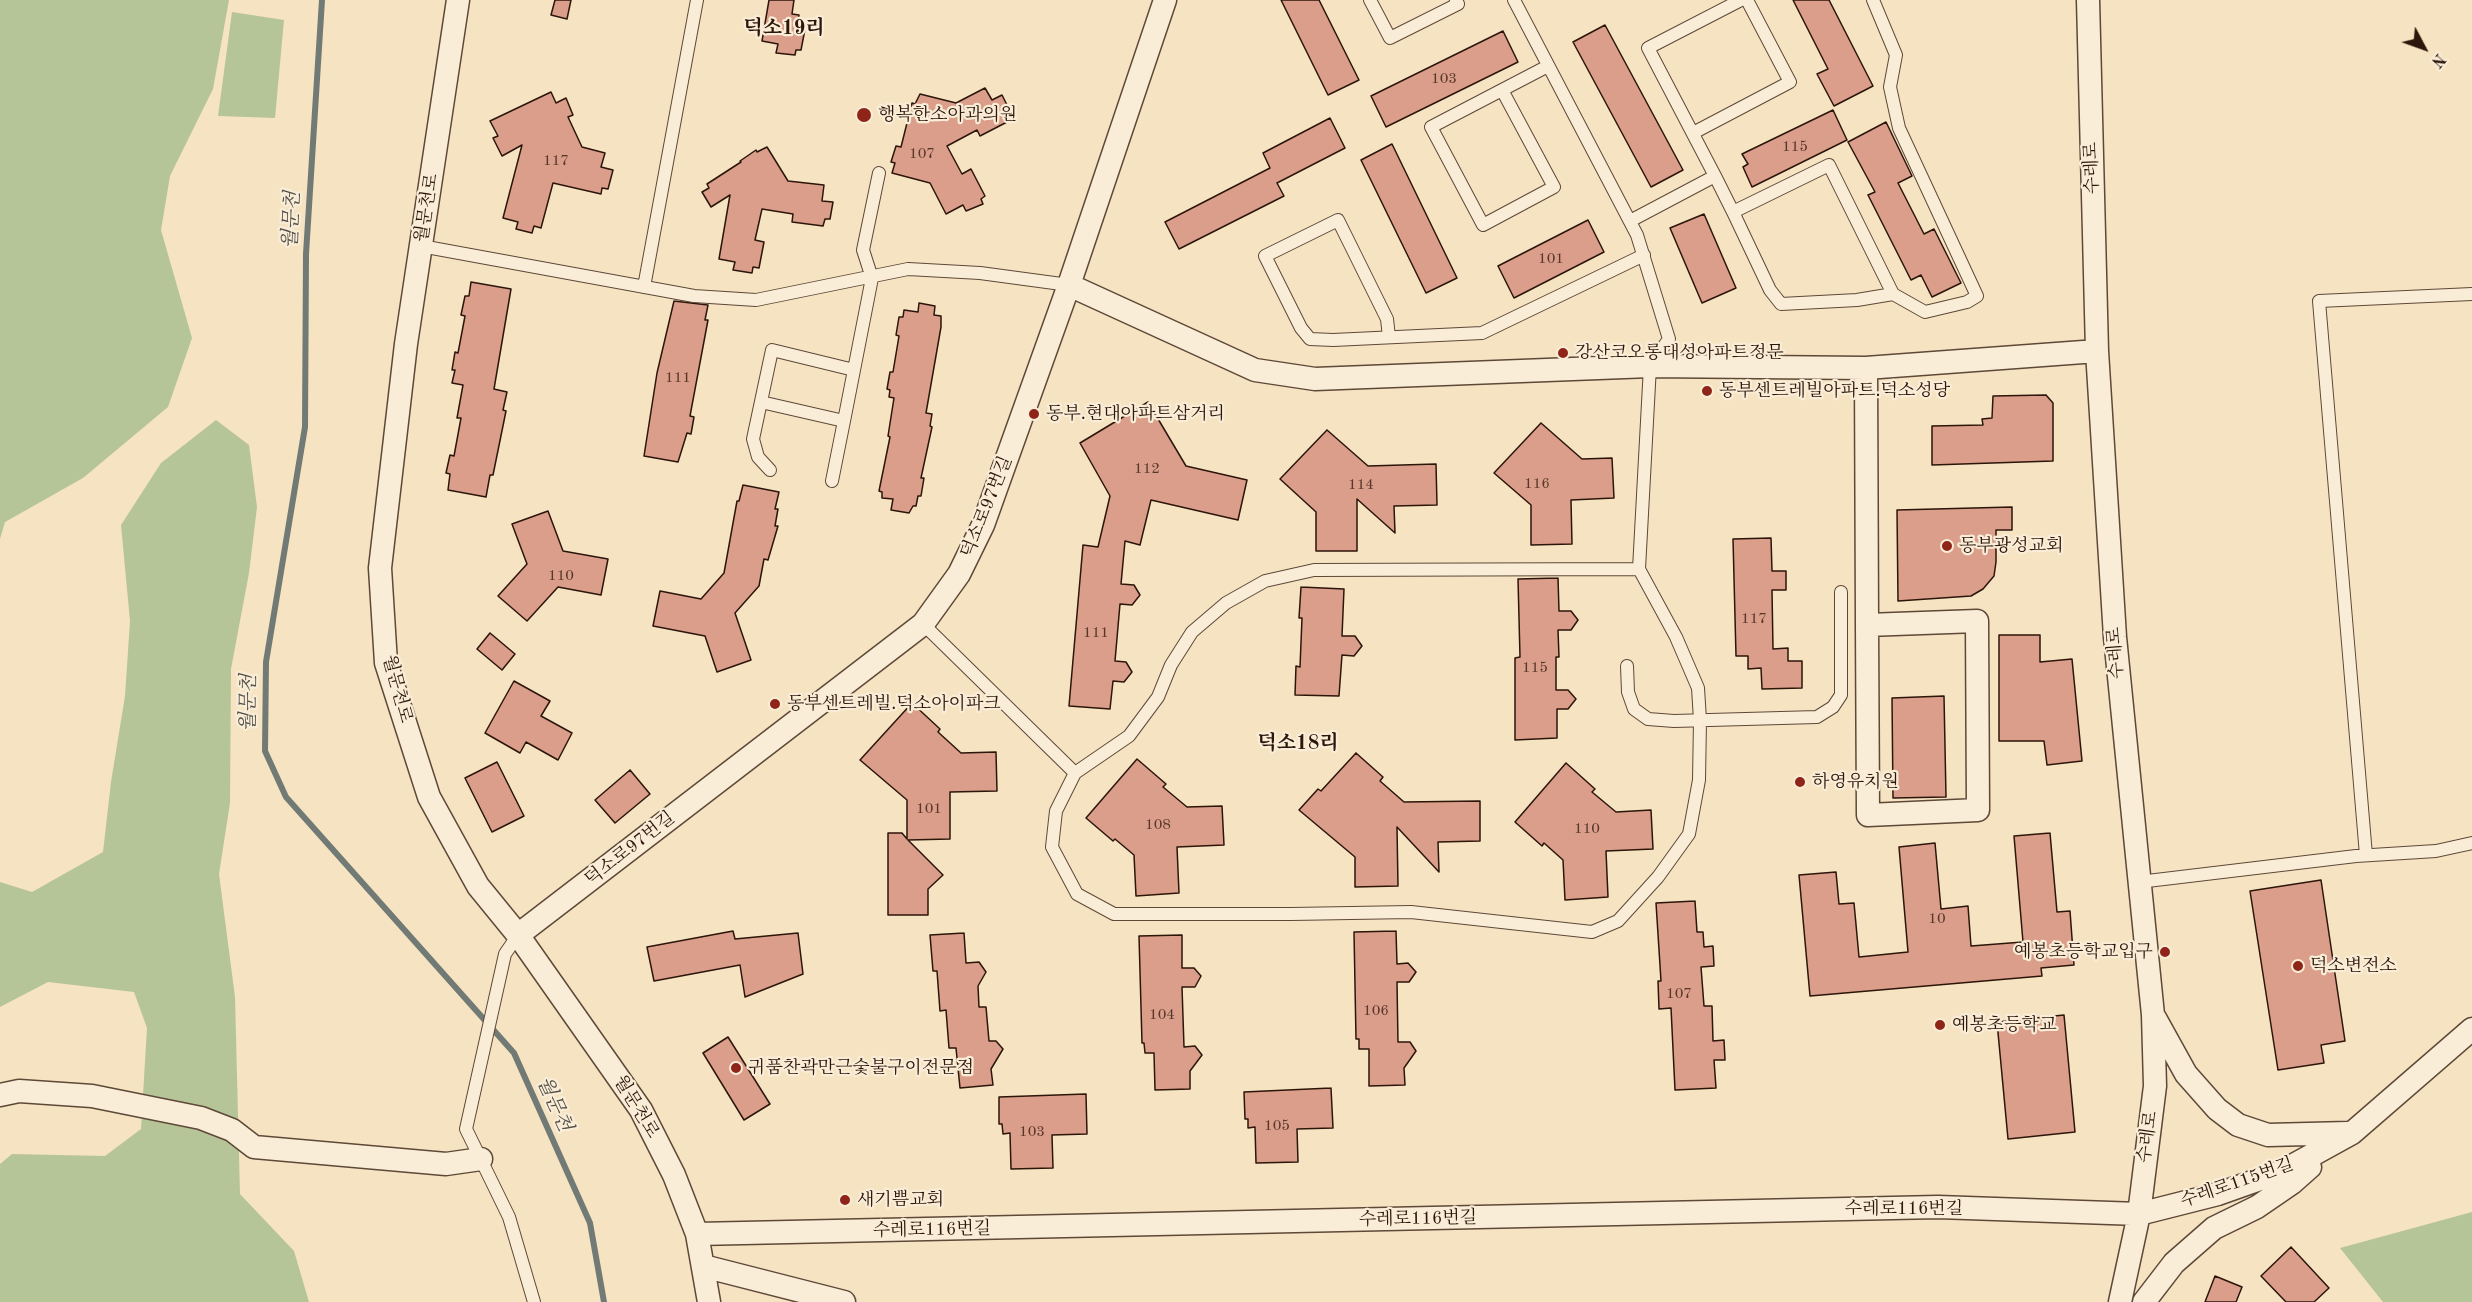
<!DOCTYPE html>
<html>
<head>
<meta charset="utf-8">
<style>
  body { margin:0 }
  #map { position:relative; width:2472px; height:1302px; overflow:hidden; background:#f6e3c2; font-family:"Old Standard TT",serif }
  canvas { display:block }
  .north { position:absolute; left:2394px; top:18px; width:60px; height:60px; -webkit-text-stroke:4px #f9edd7; paint-order:stroke; rotate:131deg; font-size:16px; font-weight:700; line-height:24px; text-align:center; color:#2c150a }
  .north::after { content:''; display:block; margin:auto; width:21px; height:27px; background:#2c150a; clip-path:polygon(50% 0,100% 100%,50% 72%,0 100%) }
</style>
</head>
<body>
<div id="map">
<canvas width="2472" height="1302"></canvas>
<div class="north">N</div>
</div>
<script>
const c = document.querySelector('canvas').getContext('2d');
c.lineJoin = 'round';
function paint(path, color) {
  c.fillStyle = color;
  c.fill(path, 'evenodd');
}
function toPath(rows) {
  const path = new Path2D();
  for (const r of rows) {
    path.moveTo(r[0], r[1]);
    for (let i = 2; i < r.length; i += 2) path.lineTo(r[i], r[i + 1]);
  }
  return path;
}
function strokePath(path, color, width, dash) {
  c.strokeStyle = color;
  c.lineWidth = width;
  c.lineCap = dash ? 'butt' : 'round';
  c.setLineDash(dash || []);
  c.stroke(path);
}
function drawText(font, color, halo, rows, align = 'center') {
  c.font = font + ' "Old Standard TT","Noto Serif KR",serif';
  c.lineWidth = 4.5;
  c.setLineDash([]);
  c.textBaseline = 'middle';
  c.strokeStyle = halo;
  c.fillStyle = color;
  for (const [text, x, y, turn = 0] of rows) {
    c.save();
    c.translate(x, y);
    c.rotate((+turn || 0) * Math.PI / 180);
    c.textAlign = isNaN(turn) ? turn : align;
    if (halo) c.strokeText(text, 0, 0);
    c.fillText(text, 0, 0);
    c.restore();
  }
}
paint(toPath([
  [0,0,229,0,213,89,170,176,161,230,192,338,168,407,83,478,5,522,0,539],
  [232,12,284,20,275,118,218,116],
  [216,420,249,445,257,507,249,573,231,669,230,803,219,874,235,997,240,1194,294,1251,309,1302,0,1302,0,1164,12,1154,105,1156,141,1129,147,1028,134,992,48,982,0,1007,0,882,32,892,103,852,111,782,125,696,130,621,121,525,161,463],
  [2472,1212,2472,1302,2383,1302,2340,1248]
]), '#b6c598');
strokePath(toPath([
  [322,0,306,254,305,427,266,662,265,751,286,797,514,1053,590,1223,604,1302]
]), '#717a74', 6);
const building = toPath([
  [555,0,571,0,567,19,551,15,555,0],
  [769,0,794,0,792,14,799,15,798,23,806,24,801,50,796,50,795,55,776,53,778,44,762,41,769,0],
  [1281,0,1319,0,1359,80,1328,95,1281,0],
  [1793,0,1829,0,1873,86,1834,106,1817,74,1828,69,1793,0],
  [1605,25,1683,170,1651,187,1573,42,1605,25],
  [1503,31,1518,62,1386,127,1371,96,1503,31],
  [985,88,992,100,1002,95,1011,113,1006,115,1009,121,980,136,977,130,947,146,962,174,971,169,985,196,981,199,983,204,966,211,963,205,946,214,930,183,892,173,895,163,891,162,896,146,901,147,912,103,915,104,920,94,956,103,985,88],
  [551,92,556,103,566,98,573,115,568,117,582,147,605,153,601,167,613,170,608,189,602,188,601,194,553,183,541,228,534,226,532,233,516,229,518,222,503,218,522,145,502,156,493,138,498,136,490,121,551,92],
  [1833,110,1847,140,1752,187,1743,167,1748,164,1742,154,1833,110],
  [1330,118,1345,148,1277,183,1284,196,1179,249,1165,222,1270,168,1263,153,1330,118],
  [1886,122,1912,176,1898,183,1924,234,1934,229,1961,283,1932,297,1921,275,1911,280,1868,195,1875,192,1848,142,1886,122],
  [1392,144,1457,278,1426,293,1361,160,1392,144],
  [767,147,788,181,824,185,822,201,833,202,830,219,825,219,823,226,792,222,793,214,762,209,755,240,764,242,759,268,753,267,752,273,733,270,735,262,719,259,730,195,711,207,702,192,709,188,707,184,741,162,740,161,756,150,757,152,767,147],
  [1704,214,1736,288,1702,303,1670,228,1704,214],
  [1588,220,1604,252,1514,298,1498,266,1588,220],
  [471,282,511,289,494,389,507,392,503,410,506,411,493,475,490,475,486,497,448,490,450,474,446,473,450,455,454,456,461,418,457,418,463,385,452,383,455,370,452,370,455,352,458,353,465,316,461,315,465,296,469,296,471,282],
  [674,301,708,305,705,320,708,320,690,416,694,417,691,434,687,433,678,462,644,456,657,373,674,301],
  [919,303,935,306,934,315,941,316,941,327,926,413,932,414,930,426,932,427,921,478,924,478,921,496,918,496,916,506,913,506,909,513,891,510,893,499,882,498,882,492,879,491,890,437,888,436,894,398,889,397,890,390,887,389,890,372,893,372,899,336,896,335,899,317,903,317,904,310,918,312,919,303],
  [2046,395,2053,403,2053,461,1932,465,1932,426,1983,425,1982,419,1992,418,1993,396,2046,395],
  [1148,402,1186,466,1247,480,1238,520,1151,500,1140,545,1125,541,1121,584,1134,585,1140,595,1132,605,1120,604,1115,661,1126,662,1132,672,1124,682,1113,681,1110,709,1069,706,1083,545,1098,547,1110,496,1080,443,1148,402],
  [1541,423,1582,459,1612,458,1614,498,1571,500,1572,544,1531,545,1531,505,1494,473,1541,423],
  [1327,430,1368,466,1436,464,1437,505,1394,506,1395,533,1357,499,1357,551,1316,551,1316,512,1280,479,1327,430],
  [743,485,779,492,775,509,778,509,775,526,778,526,768,560,764,559,759,586,735,613,751,660,717,672,705,636,653,626,660,591,701,599,724,573,737,501,739,501,743,485],
  [2012,507,2012,530,1996,530,1996,562,1994,576,1983,589,1971,596,1898,601,1897,510,2012,507],
  [548,511,563,551,608,559,601,595,558,587,527,621,498,596,527,564,512,524,548,511],
  [1771,538,1772,571,1786,571,1786,590,1772,590,1773,649,1788,648,1788,661,1802,661,1802,688,1762,689,1761,668,1748,669,1748,656,1736,656,1733,539,1771,538],
  [1558,578,1559,611,1571,611,1578,620,1571,630,1558,630,1559,657,1556,657,1556,690,1568,690,1576,699,1568,709,1557,709,1557,738,1515,740,1515,658,1520,657,1518,579,1558,578],
  [1301,587,1344,589,1342,636,1355,636,1362,646,1354,656,1342,655,1339,696,1295,695,1296,666,1300,667,1302,618,1299,618,1301,587],
  [490,633,515,654,502,670,477,649,490,633],
  [1999,635,2040,635,2040,662,2072,659,2082,761,2047,765,2044,741,1999,741,1999,635],
  [514,681,550,701,541,716,572,733,558,760,526,742,520,753,485,733,514,681],
  [1944,696,1946,797,1893,798,1892,698,1944,696],
  [912,703,940,729,938,732,961,753,996,752,997,791,950,792,950,839,908,840,943,875,928,889,928,915,888,915,888,833,902,833,907,839,907,800,860,760,912,703],
  [1356,753,1383,777,1380,781,1404,802,1480,801,1480,841,1438,842,1439,872,1397,827,1398,886,1355,887,1355,857,1299,810,1318,789,1321,791,1356,753],
  [1137,759,1166,784,1163,787,1187,807,1222,806,1224,845,1177,847,1179,893,1136,896,1134,855,1115,839,1113,841,1086,818,1137,759],
  [497,762,524,816,492,832,465,778,497,762],
  [1566,763,1595,789,1592,792,1616,812,1651,810,1653,849,1606,851,1608,897,1565,900,1563,860,1544,843,1542,846,1515,822,1566,763],
  [630,770,650,794,615,823,595,800,630,770],
  [2050,833,2057,912,2070,911,2074,965,2041,968,2042,976,1810,996,1799,875,1836,872,1839,904,1854,903,1859,957,1908,952,1899,847,1935,843,1941,909,1968,906,1971,946,2023,942,2014,836,2050,833],
  [2321,880,2345,1041,2321,1045,2324,1063,2278,1070,2250,891,2321,880],
  [1695,901,1697,932,1703,932,1704,947,1713,946,1714,966,1701,967,1704,1006,1712,1006,1713,1041,1724,1040,1725,1060,1714,1060,1716,1088,1675,1090,1671,1008,1659,1009,1658,981,1661,981,1656,903,1695,901],
  [733,931,735,939,798,933,803,974,745,997,740,965,654,981,647,947,733,931],
  [1396,931,1397,964,1408,963,1416,972,1409,982,1397,982,1398,1042,1410,1042,1416,1051,1404,1068,1405,1085,1369,1086,1369,1049,1359,1049,1359,1039,1356,1039,1354,932,1396,931],
  [964,933,966,963,979,962,986,972,978,986,979,1007,986,1007,989,1041,996,1041,1003,1049,991,1069,993,1085,960,1088,956,1048,949,1048,946,1010,940,1011,937,971,933,971,930,935,964,933],
  [1182,935,1182,968,1194,968,1201,976,1195,987,1182,987,1184,1047,1195,1046,1202,1055,1190,1071,1190,1089,1155,1090,1154,1053,1145,1053,1144,1043,1142,1043,1139,936,1182,935],
  [2064,1015,2075,1132,2008,1139,1997,1022,2064,1015],
  [728,1037,770,1104,744,1120,703,1053,728,1037],
  [1331,1088,1333,1128,1297,1129,1298,1162,1256,1163,1255,1127,1248,1128,1248,1119,1245,1119,1244,1092,1331,1088],
  [1086,1094,1087,1134,1052,1135,1053,1168,1011,1169,1010,1133,1003,1134,1002,1124,999,1124,999,1097,1086,1094],
  [2291,1247,2329,1288,2314,1302,2286,1302,2261,1276,2291,1247],
  [2215,1276,2242,1287,2236,1302,2205,1302,2215,1276]
]);
paint(building, '#da9e8a');
strokePath(building, '#2c150a', 1.5);
const lane = toPath([
  [1370,0,1390,38,1458,4,1456,0],
  [1514,0,1637,235,1669,339,1650,366,1639,569,1676,637,1698,688,1700,720,1699,780,1689,834,1658,877,1618,921,1592,932,1411,912,1291,914,1114,914,1077,894,1052,847,1056,811,1075,773,1129,736,1158,697,1171,665,1192,632,1226,603,1265,581,1314,570,1639,569],
  [1502,90,1554,187,1483,225,1431,127,1548,66],
  [1693,133,1790,82,1747,0],
  [1715,176,1733,212,1829,165,1893,294,1925,312,1967,302,1977,296,1899,128,1890,87,1896,55,1873,0],
  [1733,212,1770,290,1781,304,1857,300,1893,294],
  [1630,221,1715,176,1648,48,1741,0],
  [421,246,694,296,756,300,908,269,980,273,1069,285],
  [644,287,697,0],
  [1389,337,1387,319,1338,220,1265,256,1301,328,1310,339,1333,340,1482,333,1644,255],
  [854,370,872,278,863,250,879,173],
  [761,402,844,421,854,370,772,350,753,439,758,457,770,470],
  [832,481,844,421],
  [923,624,1075,773],
  [1627,666,1628,692,1634,709,1648,719,1674,721,1817,717,1833,707,1841,695,1841,592],
  [2366,855,2319,301,2472,294],
  [2139,882,2356,856,2436,851,2472,843],
  [518,935,505,954,466,1129,509,1217,534,1302]
]);
const street = toPath([
  [458,0,406,344,380,568,386,663,429,797,478,886,518,935,641,1110,674,1175,697,1234,709,1302],
  [2088,0,2097,351,2115,637,2153,1015,2154,1050,2155,1086,2139,1214,2120,1302],
  [1069,285,1255,370,1315,379,1650,366,1866,368,2097,351],
  [1866,368,1867,625,1868,815,1978,810,1977,621,1867,625],
  [518,935,923,624,959,574,983,525,1069,285,1165,0],
  [2155,1018,2186,1074,2217,1109,2238,1125,2268,1135,2348,1133],
  [0,1095,19,1091,92,1096,201,1118,232,1130,254,1147,446,1164,481,1159],
  [697,1234,1938,1207,2139,1214,2218,1194,2283,1171,2352,1133,2472,1029],
  [703,1266,844,1302],
  [2144,1302,2174,1263,2214,1228,2257,1207,2292,1183,2310,1167]
]);
strokePath(lane, '#5e4838', 14);
strokePath(street, '#5e4838', 25);
strokePath(lane, '#f9edd7', 12);
strokePath(street, '#f9edd7', 22);
for (const [x, y, r, color] of [
  [864,115,8,"#8f2418"],
  [1563,353,6,"#8f2418"],
  [1707,391,6,"#8f2418"],
  [1034,414,6,"#8f2418"],
  [1947,546,6,"#8f2418"],
  [775,704,6,"#8f2418"],
  [1800,782,6,"#8f2418"],
  [2165,952,6,"#8f2418"],
  [2298,966,6,"#8f2418"],
  [1940,1025,6,"#8f2418"],
  [736,1068,6,"#8f2418"],
  [845,1200,6,"#8f2418"]
]) {
  const dot = new Path2D();
  dot.arc(x, y, r, 0, 2 * Math.PI);
  c.fillStyle = color;
  c.fill(dot);
  strokePath(dot, '#f9edd7', 2);
}
drawText('15px', '#58372a', null, [
  ["103",1444,79],
  ["115",1795,147],
  ["107",922,154],
  ["117",556,161],
  ["101",1551,259],
  ["111",678,378],
  ["112",1147,469],
  ["116",1537,484],
  ["114",1361,485],
  ["110",561,576],
  ["117",1754,619],
  ["111",1096,633],
  ["115",1535,668],
  ["101",929,809],
  ["108",1158,825],
  ["110",1587,829],
  ["10",1937,919],
  ["107",1679,994],
  ["106",1376,1011],
  ["104",1162,1015],
  ["105",1277,1126],
  ["103",1032,1132]
]);
drawText('18px', '#2c150a', '#f9edd7', [
  ["행복한소아과의원",878,115],
  ["강산코오롱대성아파트정문",1575,353],
  ["동부센트레빌아파트.덕소성당",1719,391],
  ["동부.현대아파트삼거리",1046,414],
  ["동부광성교회",1959,546],
  ["동부센트레빌.덕소아이파크",787,704],
  ["하영유치원",1812,782],
  ["예봉초등학교입구",2153,952,"right"],
  ["덕소변전소",2310,966],
  ["예봉초등학교",1952,1025],
  ["귀품찬곽만근숯불구이전문점",748,1068],
  ["새기쁨교회",857,1200]
], 'left');
drawText('18px', '#2c150a', '#f9edd7', [
  ["수레로",2092,168,-92],
  ["월문천로",427,208,-81],
  ["덕소로97번길",987,507,-68],
  ["수레로",2116,653,-94],
  ["월문천로",397,689,75],
  ["덕소로97번길",630,849,-38],
  ["월문천로",636,1107,59],
  ["수레로",2148,1137,-82],
  ["수레로115번길",2237,1183,-19],
  ["수레로116번길",1904,1209],
  ["수레로116번길",1418,1219,-1],
  ["수레로116번길",932,1230,-1]
]);
drawText('bold 20px', '#2c150a', '#f9edd7', [
  ["덕소19리",784,29],
  ["덕소18리",1298,744]
]);
drawText('italic 20px', '#545048', '#f9edd7', [
  ["월문천",292,220,-87],
  ["월문천",249,703,-89],
  ["월문천",554,1104,66]
]);
</script>
</body>
</html>
